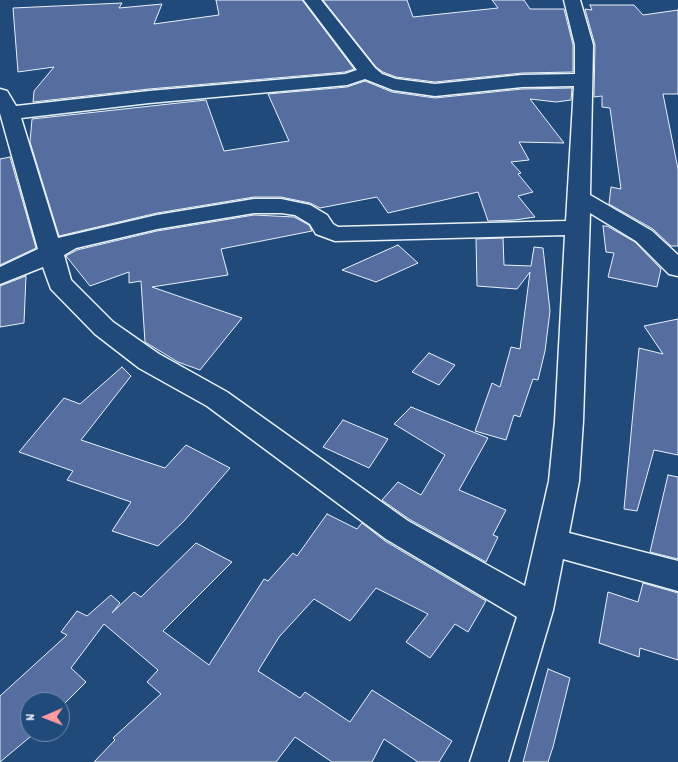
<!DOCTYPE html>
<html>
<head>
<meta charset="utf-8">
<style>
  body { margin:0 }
  #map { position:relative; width:678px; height:762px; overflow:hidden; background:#1f4a7a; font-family:Dekko,sans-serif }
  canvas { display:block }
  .north { position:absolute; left:20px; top:692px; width:50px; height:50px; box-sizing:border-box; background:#1f4a7a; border:1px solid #6f8dac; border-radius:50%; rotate:269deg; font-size:14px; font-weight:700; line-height:20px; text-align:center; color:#e8f1f8 }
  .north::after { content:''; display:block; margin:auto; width:18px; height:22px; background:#ff9aa2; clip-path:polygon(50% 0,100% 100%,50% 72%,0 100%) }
</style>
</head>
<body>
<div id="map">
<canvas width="678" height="762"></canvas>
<div class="north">N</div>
</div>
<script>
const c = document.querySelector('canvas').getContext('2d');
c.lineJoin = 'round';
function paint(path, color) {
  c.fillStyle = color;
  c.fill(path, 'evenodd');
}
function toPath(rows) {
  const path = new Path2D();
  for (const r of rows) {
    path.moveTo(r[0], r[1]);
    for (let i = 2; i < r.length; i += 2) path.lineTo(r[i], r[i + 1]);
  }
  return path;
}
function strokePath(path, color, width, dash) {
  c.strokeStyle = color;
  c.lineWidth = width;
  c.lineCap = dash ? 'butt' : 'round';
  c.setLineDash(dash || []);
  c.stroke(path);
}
const building = toPath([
  [216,0,302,0,354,69,345,72,149,89,33,102,34,91,54,67,18,72,13,8,122,3,119,8,162,4,154,24,219,15,216,0],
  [323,0,407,0,413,17,498,8,492,0,524,0,530,9,564,9,573,45,573,72,522,73,435,82,396,77,383,72,376,67,323,0],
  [590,5,634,5,643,15,678,10,678,94,663,94,678,169,678,246,671,246,653,229,609,204,611,187,621,189,610,108,602,107,602,96,594,97,595,45,585,9,592,10,590,5],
  [365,81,392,92,435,98,522,89,572,88,571,100,556,102,530,99,564,143,519,142,529,160,511,162,521,173,518,174,533,192,518,196,535,217,515,220,488,221,478,192,388,213,377,197,320,208,310,203,281,197,254,197,157,213,59,236,30,142,32,119,206,100,224,151,289,141,268,94,347,87,365,81],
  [10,157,36,248,0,265,0,159,10,157],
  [254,215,294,217,309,225,312,231,221,249,228,275,152,287,242,318,200,370,178,362,145,342,141,281,129,283,129,272,90,286,66,256,77,250,157,231,254,215],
  [603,226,607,226,635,242,661,269,657,287,608,277,614,253,606,252,603,226],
  [503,238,504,265,531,266,534,247,543,248,550,311,545,351,538,380,533,379,520,417,514,415,506,440,475,431,492,383,500,387,511,347,520,349,530,272,517,289,477,286,476,239,503,238],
  [398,245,418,263,376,282,342,270,398,245],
  [26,276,24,323,0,327,0,286,26,276],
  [678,319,678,455,654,450,637,511,624,509,639,348,663,354,644,326,678,319],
  [429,353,455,365,439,385,412,372,429,353],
  [122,367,131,376,81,440,165,468,186,445,230,468,184,521,158,546,112,531,131,502,67,480,73,471,19,452,64,398,80,404,122,367],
  [411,407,488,438,459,490,506,510,493,535,498,537,486,562,409,519,382,500,398,482,421,495,445,455,394,424,411,407],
  [343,420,388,439,369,468,323,447,343,420],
  [668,475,678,477,678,559,650,552,668,475],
  [327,514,357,529,362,523,385,541,486,601,468,632,455,624,430,658,406,642,428,614,376,588,350,621,314,599,279,637,258,671,300,698,305,692,350,722,372,690,452,741,439,762,418,762,384,739,372,762,332,762,295,737,276,762,94,762,115,740,113,738,161,694,147,682,158,670,104,624,71,668,86,682,60,708,60,702,30,702,30,732,36,732,0,762,0,696,67,635,61,632,77,611,87,616,111,595,120,603,112,613,134,592,141,597,196,543,232,562,163,631,209,665,264,579,268,581,293,553,297,556,327,514],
  [643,583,678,593,678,660,640,648,639,657,599,643,608,592,638,602,643,583],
  [548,669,570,678,553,747,548,762,523,762,548,669]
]);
paint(building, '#556e9f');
strokePath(building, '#e8f1f8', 1);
const minor = toPath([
  [304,0,321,0,375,68,382,74,396,79,435,84,522,75,575,74,575,45,564,0,580,0,593,45,590,195,652,231,678,255,678,276,669,274,636,241,590,213,583,421,579,481,569,533,678,561,678,591,563,559,553,610,508,762,470,762,517,617,386,539,207,406,139,368,95,334,51,289,43,267,0,284,0,267,38,249,0,113,0,89,7,91,16,106,149,91,345,74,357,70,304,0],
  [365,79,393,90,435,96,522,87,574,86,566,221,338,227,333,224,327,215,310,205,281,199,254,199,157,215,58,238,21,118,149,103,347,85,365,79],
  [254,213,281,213,295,215,310,224,316,234,335,241,565,235,555,421,549,481,525,586,408,521,227,392,159,354,113,322,71,280,64,255,76,248,157,229,254,213]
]);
strokePath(minor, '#e8f1f8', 3);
paint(minor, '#1f4a7a');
</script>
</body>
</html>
